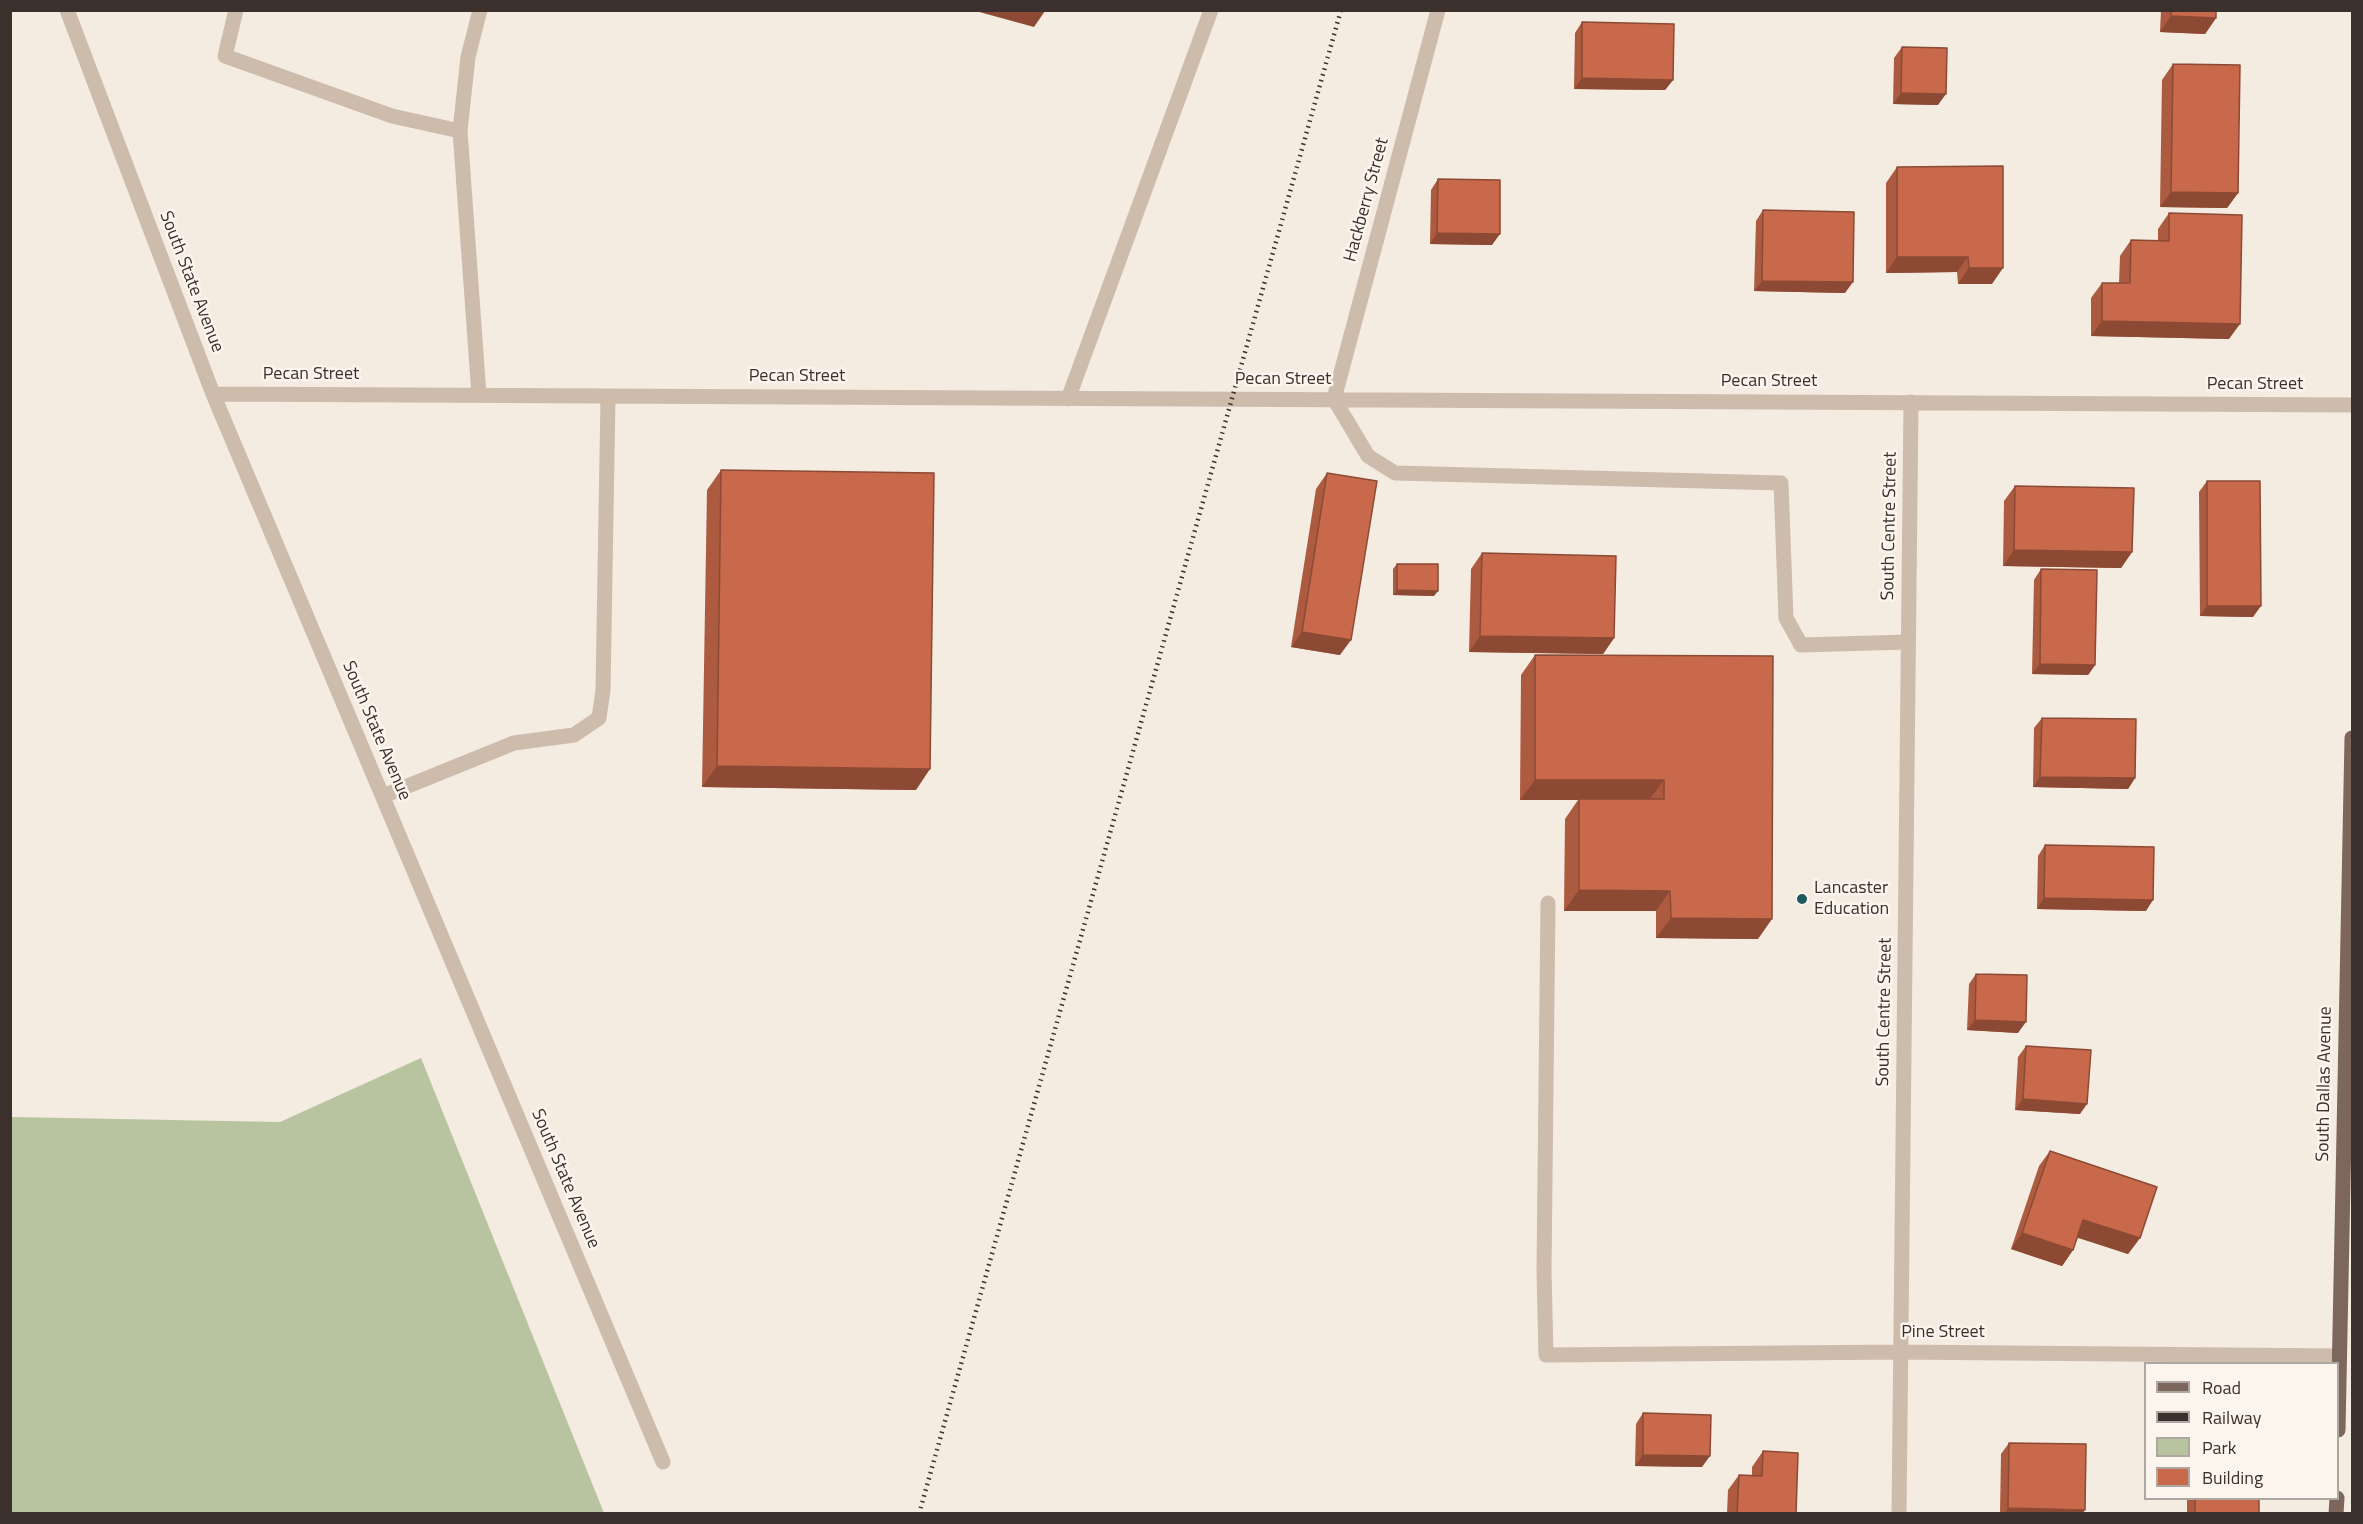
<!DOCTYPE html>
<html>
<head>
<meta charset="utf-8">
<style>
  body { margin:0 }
  #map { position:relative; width:2363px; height:1524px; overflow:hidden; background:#f4ebe1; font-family:"Titillium Web",sans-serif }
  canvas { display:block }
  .frame { position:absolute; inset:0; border:12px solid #3b302b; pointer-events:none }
  .legend { position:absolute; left:2144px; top:1362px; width:195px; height:138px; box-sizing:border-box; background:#fbf5ee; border:2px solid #aea6a0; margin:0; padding:8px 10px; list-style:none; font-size:18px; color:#3b302b }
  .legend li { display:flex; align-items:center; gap:12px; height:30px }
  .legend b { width:30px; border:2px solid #aea6a0 }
</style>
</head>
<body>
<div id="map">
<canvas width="2363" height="1524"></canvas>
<div class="frame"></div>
<ul class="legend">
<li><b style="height:8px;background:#7d675c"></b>Road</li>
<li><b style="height:8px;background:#3b302b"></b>Railway</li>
<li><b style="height:16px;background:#b8c4a0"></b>Park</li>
<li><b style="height:16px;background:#c8694b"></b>Building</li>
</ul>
</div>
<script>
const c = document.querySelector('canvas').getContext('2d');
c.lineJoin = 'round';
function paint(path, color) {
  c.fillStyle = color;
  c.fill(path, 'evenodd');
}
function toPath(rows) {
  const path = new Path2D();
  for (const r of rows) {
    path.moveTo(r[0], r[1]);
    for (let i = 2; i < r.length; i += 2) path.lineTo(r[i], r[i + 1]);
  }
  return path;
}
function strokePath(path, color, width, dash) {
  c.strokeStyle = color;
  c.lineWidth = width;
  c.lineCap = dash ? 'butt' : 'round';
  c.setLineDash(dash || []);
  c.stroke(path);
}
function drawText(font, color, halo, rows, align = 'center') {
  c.font = font + ' "Titillium Web",sans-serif';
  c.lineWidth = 5;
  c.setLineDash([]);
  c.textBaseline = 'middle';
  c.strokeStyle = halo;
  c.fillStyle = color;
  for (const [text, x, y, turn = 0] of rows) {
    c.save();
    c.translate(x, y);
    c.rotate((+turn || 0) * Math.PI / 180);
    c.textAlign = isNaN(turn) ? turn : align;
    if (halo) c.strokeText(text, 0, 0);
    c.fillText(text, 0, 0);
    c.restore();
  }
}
paint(toPath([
  [421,1058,604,1513,11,1513,11,1117,280,1122]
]), '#b8c4a0');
strokePath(toPath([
  [67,10,213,394,663,1462],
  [236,10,225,56,392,116,460,131,479,395],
  [1438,10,1334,399,1368,456,1395,473,1781,483,1786,618,1801,645,1908,642],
  [460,131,468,57,480,10],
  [213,394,2352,405],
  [1068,399,1211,10],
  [383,796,514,743,574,735,599,718,603,691,608,396],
  [1548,903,1544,1271,1546,1355,1900,1352,2338,1356],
  [1899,1514,1911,402]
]), '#cdbbac', 15);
strokePath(toPath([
  [2338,1430,2352,738],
  [2336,1514,2337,1498]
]), '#7d675c', 15);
strokePath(toPath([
  [919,1514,1341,10]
]), '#3b302b', 4.5, [1.5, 4.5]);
paint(toPath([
  [2161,10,2216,10,2216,18,2205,34,2160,32],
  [1582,22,1673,80,1665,90,1574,89,1575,33],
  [1902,47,1938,105,1893,104,1894,58],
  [2173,64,2238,193,2227,208,2160,207,2162,80],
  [1897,167,1992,284,1958,284,1957,272,1886,273,1886,183],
  [1438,179,1492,245,1430,244,1431,190],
  [1763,210,1845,293,1754,291,1756,221],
  [2169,213,2229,339,2091,336,2091,298,2102,283,2119,283,2120,256,2131,240,2158,241,2158,229],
  [721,470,916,790,702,787,707,490],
  [1327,473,1340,655,1291,647,1316,489],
  [2207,481,2253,617,2200,616,2199,492],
  [2015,486,2132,552,2121,568,2003,566,2004,501],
  [1482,553,1614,638,1603,654,1469,652,1471,569],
  [1397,564,1434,596,1393,595,1393,569],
  [2041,569,2095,665,2088,675,2032,674,2034,580],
  [1535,655,1773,656,1758,939,1656,938,1656,911,1564,911,1565,819,1578,800,1520,800,1521,675],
  [2042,718,2135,778,2128,789,2033,787,2034,728],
  [2045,845,2146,911,2037,909,2038,856],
  [1976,974,2018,1033,1967,1030,1969,984],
  [2026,1046,2080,1114,2015,1110,2018,1057],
  [2050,1151,2140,1238,2128,1254,2078,1237,2073,1250,2062,1266,2011,1249,2039,1166],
  [1643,1413,1702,1467,1635,1466,1636,1424],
  [2009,1443,2082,1514,2000,1514,2001,1454],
  [1763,1451,1796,1514,1727,1514,1728,1490,1739,1475,1752,1475,1752,1467],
  [2187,1498,2259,1498,2259,1514,2187,1514]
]), '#ac5a40');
paint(toPath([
  [972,10,1043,10,1045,11,1034,27],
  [2171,16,2216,18,2205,34,2160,32],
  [1582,78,1673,80,1665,90,1574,89],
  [1901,93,1946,94,1938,105,1893,104],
  [2171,192,2238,193,2227,208,2160,207],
  [1437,233,1500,234,1492,245,1430,244],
  [1897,257,1968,257,1957,272,1886,273],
  [1969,268,2003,268,1992,284,1958,284],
  [1762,281,1853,282,1845,293,1754,291],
  [2102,321,2240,324,2229,339,2091,336],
  [2014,550,2132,552,2121,568,2003,566],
  [1397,590,1438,591,1434,596,1393,595],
  [2207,606,2261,606,2253,617,2200,616],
  [1302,632,1351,640,1340,655,1291,647],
  [1480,636,1614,638,1603,654,1469,652],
  [2040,664,2095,665,2088,675,2032,674],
  [717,766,930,769,916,790,702,787],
  [2040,777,2135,778,2128,789,2033,787],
  [1535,780,1664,780,1649,800,1579,799,1578,800,1520,800],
  [1579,890,1670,891,1656,911,1564,911],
  [2044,898,2153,900,2146,911,2037,909],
  [1671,918,1772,919,1758,939,1656,938],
  [1975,1020,2026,1022,2018,1033,1967,1030],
  [2023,1099,2087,1104,2080,1114,2015,1110],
  [2083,1220,2140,1238,2128,1254,2072,1236],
  [2022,1233,2073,1250,2062,1266,2011,1249],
  [1643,1455,1710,1456,1702,1467,1635,1466],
  [2008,1508,2085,1510,2082,1514,2004,1514]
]), '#8c4a34');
const building = toPath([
  [2171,10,2216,10,2216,18,2171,16,2171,10],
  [1582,22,1674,24,1673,80,1582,78,1582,22],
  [1902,47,1947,48,1946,94,1901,93,1902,47],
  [2173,64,2240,65,2238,193,2171,192,2173,64],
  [2003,166,2003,268,1969,268,1968,257,1897,257,1897,167,2003,166],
  [1438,179,1500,180,1500,234,1437,233,1438,179],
  [1763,210,1854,212,1853,282,1762,281,1763,210],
  [2169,213,2242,215,2240,324,2102,321,2102,283,2130,283,2131,240,2169,241,2169,213],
  [721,470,934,473,930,769,717,766,721,470],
  [1327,473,1377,481,1351,640,1302,632,1327,473],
  [2207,481,2260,481,2261,606,2207,606,2207,481],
  [2015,486,2134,488,2132,552,2014,550,2015,486],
  [1482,553,1616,556,1614,638,1480,636,1482,553],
  [1397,564,1438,564,1438,591,1397,590,1397,564],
  [2041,569,2097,570,2095,665,2040,664,2041,569],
  [1535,655,1773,656,1772,919,1671,918,1670,891,1579,890,1579,799,1664,799,1664,780,1535,780,1535,655],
  [2042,718,2136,719,2135,778,2040,777,2042,718],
  [2045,845,2154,847,2153,900,2044,898,2045,845],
  [1976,974,2027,975,2026,1022,1975,1020,1976,974],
  [2026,1046,2091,1050,2087,1104,2023,1099,2026,1046],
  [2050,1151,2157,1187,2140,1238,2083,1220,2073,1250,2022,1233,2050,1151],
  [1643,1413,1711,1415,1710,1456,1643,1455,1643,1413],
  [2009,1443,2086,1444,2085,1510,2008,1508,2009,1443],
  [1763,1451,1798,1453,1796,1514,1737,1514,1739,1475,1762,1476,1763,1451],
  [2195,1498,2259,1498,2259,1514,2195,1514,2195,1498]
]);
paint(building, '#c8694b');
strokePath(building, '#8c4a34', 1.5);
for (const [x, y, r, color] of [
  [1802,899,6,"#1f5a5e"]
]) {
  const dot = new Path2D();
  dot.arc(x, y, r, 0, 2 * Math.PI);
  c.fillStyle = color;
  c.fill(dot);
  strokePath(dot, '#fbf5ee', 2);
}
drawText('18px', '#3b302b', '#fbf5ee', [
  ["Hackberry Street",1367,200,-75],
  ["South State Avenue",191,282,69],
  ["Pecan Street",311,375],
  ["Pecan Street",797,377],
  ["Pecan Street",1283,380],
  ["Pecan Street",1769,382],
  ["Pecan Street",2255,385],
  ["South Centre Street",1890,526,-89],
  ["South State Avenue",376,731,67],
  ["South Centre Street",1885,1012,-89],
  ["South Dallas Avenue",2325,1084,-89],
  ["South State Avenue",565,1179,67],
  ["Pine Street",1943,1333]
]);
drawText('18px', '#3b302b', '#fbf5ee', [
  ["Lancaster",1814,889],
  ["Education",1814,910]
], 'left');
</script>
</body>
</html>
